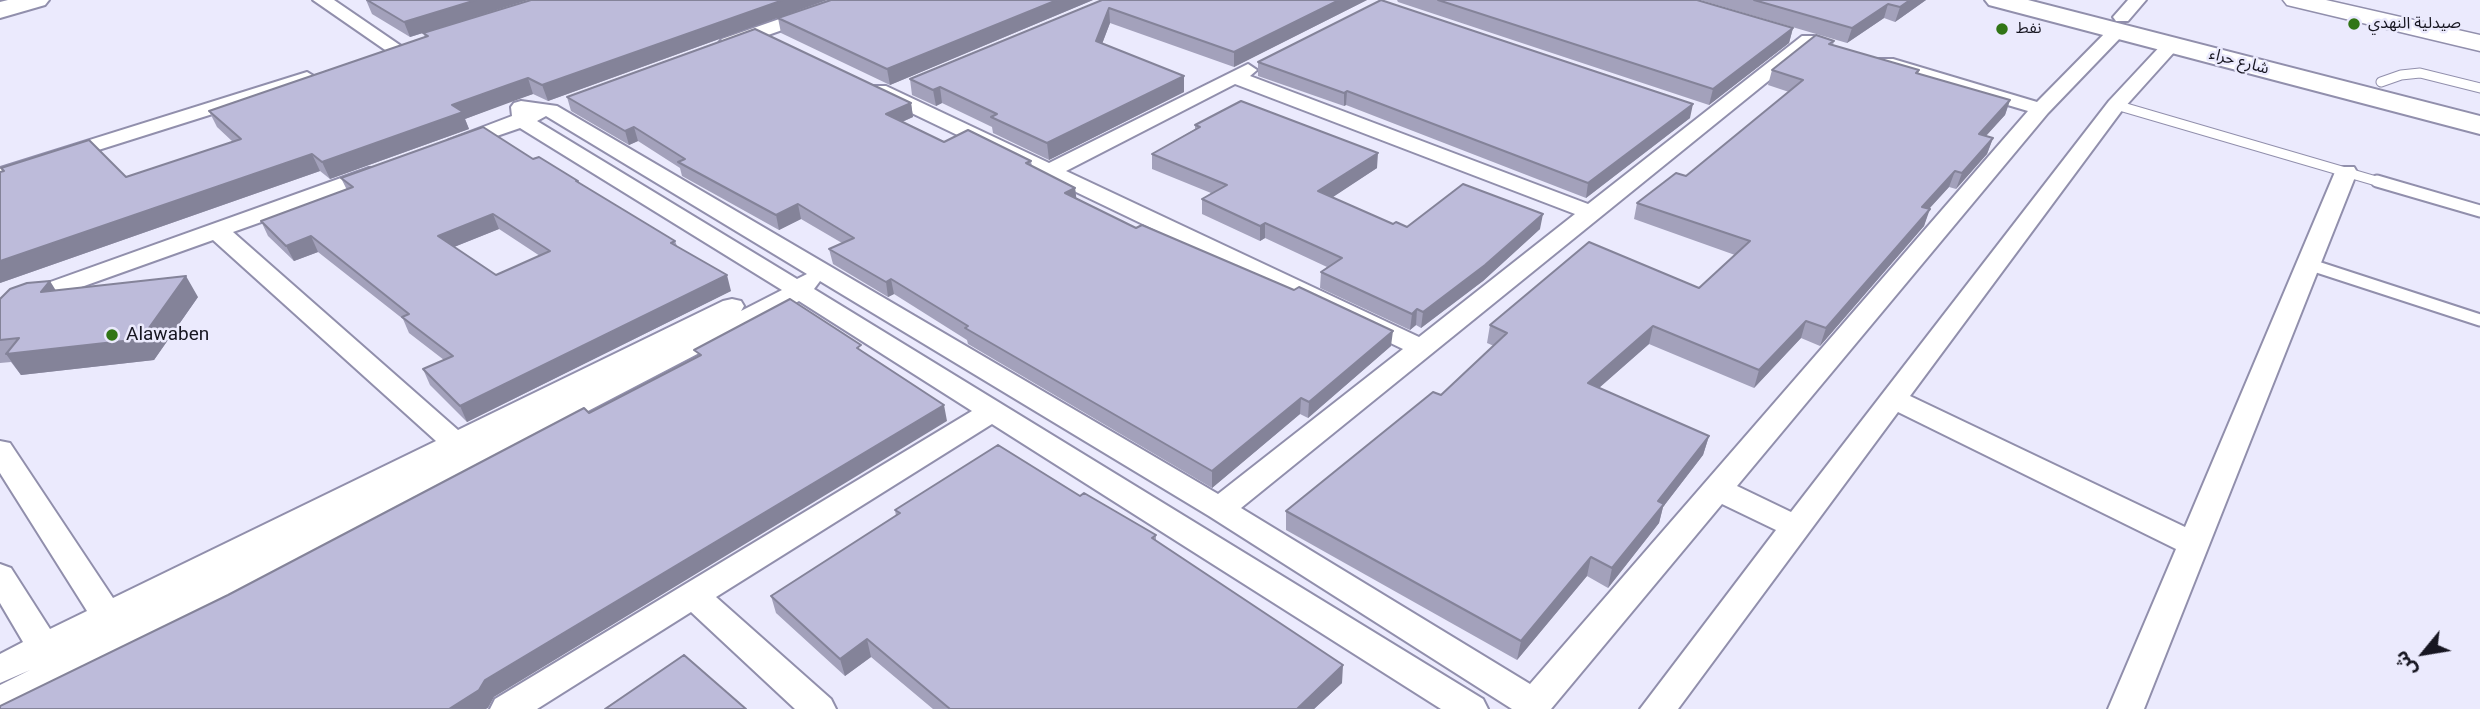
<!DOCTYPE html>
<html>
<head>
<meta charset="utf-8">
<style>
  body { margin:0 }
  #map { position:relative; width:2480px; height:709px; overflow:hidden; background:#ebeafd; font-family:Roboto,"Noto Sans Arabic",sans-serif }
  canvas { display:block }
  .north { position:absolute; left:2389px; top:618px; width:70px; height:70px; -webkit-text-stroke:5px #ebeafd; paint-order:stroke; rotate:240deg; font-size:19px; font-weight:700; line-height:28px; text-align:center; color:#171621 }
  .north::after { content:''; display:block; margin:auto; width:24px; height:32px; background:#171621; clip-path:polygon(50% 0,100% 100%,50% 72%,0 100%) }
</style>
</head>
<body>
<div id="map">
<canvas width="2480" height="709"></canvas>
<div class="north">ش</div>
</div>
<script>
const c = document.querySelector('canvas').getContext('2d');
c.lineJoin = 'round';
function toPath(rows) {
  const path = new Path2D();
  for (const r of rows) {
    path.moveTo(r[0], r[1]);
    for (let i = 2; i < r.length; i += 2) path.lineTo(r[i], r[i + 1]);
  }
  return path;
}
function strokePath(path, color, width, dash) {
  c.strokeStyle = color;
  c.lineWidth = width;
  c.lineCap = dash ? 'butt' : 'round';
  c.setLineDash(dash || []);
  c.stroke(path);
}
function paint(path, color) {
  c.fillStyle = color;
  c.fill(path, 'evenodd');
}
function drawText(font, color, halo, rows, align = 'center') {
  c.font = font + ' Roboto,"Noto Sans Arabic",sans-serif';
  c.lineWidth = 5;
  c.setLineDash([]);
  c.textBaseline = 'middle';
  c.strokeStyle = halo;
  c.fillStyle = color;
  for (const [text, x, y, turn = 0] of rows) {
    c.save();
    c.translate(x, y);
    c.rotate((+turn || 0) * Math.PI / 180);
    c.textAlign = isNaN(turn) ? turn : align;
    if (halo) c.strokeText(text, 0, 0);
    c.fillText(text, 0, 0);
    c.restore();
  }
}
const laneFar1 = toPath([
  [2381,82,2401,75,2420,73,2480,88],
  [2116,105,2383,183]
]);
const lane = toPath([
  [2377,181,2480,211],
  [2308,264,2480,320]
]);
const street = toPath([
  [313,0,334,0,407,50,405,54,391,54,313,0],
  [834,0,859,0,856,4,734,47,722,47,719,43,722,39,834,0],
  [2128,0,2146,0,2128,21,2116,21,2113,17,2128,0],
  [2117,26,2123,27,2126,31,2123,35,2048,113,1737,486,1791,512,2109,101,2165,41,2177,41,2180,45,2177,49,2123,109,1910,396,2185,527,2335,172,2338,167,2354,167,2357,172,2144,709,2108,709,2176,549,1898,412,1678,709,1640,709,1776,530,1722,504,1551,709,1512,709,1209,516,820,281,814,289,1483,699,1488,709,1441,709,992,424,716,597,831,699,836,709,795,709,691,612,537,709,490,709,495,699,972,411,799,301,16,709,0,709,0,685,30,670,0,683,0,654,23,642,0,603,0,564,11,568,50,629,87,611,0,473,0,441,10,443,113,598,436,441,213,240,0,316,0,300,369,168,385,168,388,173,385,178,233,232,458,430,723,301,732,299,741,301,744,306,741,311,782,290,520,128,456,150,449,148,446,144,449,140,512,116,511,107,514,103,521,101,557,106,1218,494,1403,349,872,94,869,90,872,86,886,86,1049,163,1248,64,1257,70,1250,76,1588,204,1802,36,1814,36,1817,40,1814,44,1241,508,1530,684,2028,111,1879,67,1877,63,1879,59,1893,59,2037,102,2111,27,2117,26],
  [1235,84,1575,214,1419,337,1066,171,1235,84],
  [546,116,807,274,797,279,537,121,546,116],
  [307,72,317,78,314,82,0,181,0,168,307,72]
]);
const secondary = toPath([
  [2283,0,2326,0,2480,35,2480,51,2287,5,2283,0]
]);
const primary = toPath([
  [1985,0,2028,0,2480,116,2480,134,1989,5,1985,0]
]);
const highway = toPath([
  [8,0,49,0,45,5,0,18,0,2,8,0]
]);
strokePath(laneFar1, '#918fac', 11);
strokePath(lane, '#918fac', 15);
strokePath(street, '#918fac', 4);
strokePath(secondary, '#918fac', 3);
strokePath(primary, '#918fac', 4);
strokePath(highway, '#918fac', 4);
strokePath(laneFar1, '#fff', 9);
strokePath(lane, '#fff', 11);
paint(street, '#fff');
paint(secondary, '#fff');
paint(primary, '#fff');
paint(highway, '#fff');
paint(toPath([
  [366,0,528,0,410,37,372,14],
  [531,0,827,0,548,101,533,94,514,100,465,119,469,129,330,179,320,171,0,283,3,171,1,168,126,177,233,142,217,127,209,111,425,37,423,33],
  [831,0,1093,0,890,85,781,33,778,18],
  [1102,0,1367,0,1234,67,1110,23,1102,44,1184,92,1049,160,993,133,992,127,942,103,936,106,912,95,910,79],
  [1397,0,1697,0,1793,28,1789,43,1709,105,1398,2],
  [1700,0,1926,0,1895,22,1884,18,1847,43],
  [1834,41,1833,45,1919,70,1918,74,2010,100,2005,115,1986,136,1993,138,1987,154,1956,189,1949,187,1929,209,1924,226,1820,346,1801,338,1754,388,1649,344,1599,388,1709,436,1703,455,1663,507,1659,523,1608,588,1587,576,1517,660,1286,530,1286,511,1441,395,1494,346,1487,343,1490,325,1699,288,1735,255,1634,219,1637,203,1686,176,1789,92,1768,85,1772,70],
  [1258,62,1690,118,1586,198,1346,105,1344,106,1258,76],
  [567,97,911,103,913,117,902,122,944,142,1031,161,1032,167,1075,188,1076,199,1136,228,1391,346,1308,418,1300,414,1212,488,968,344,967,340,894,294,888,297,833,264,829,249,842,243,801,219,779,230,682,176,680,168,638,141,629,145,571,111],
  [1195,125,1377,168,1332,197,1393,224,1407,227,1540,229,1483,281,1421,328,1416,325,1410,330,1320,288,1321,272,1327,267,1265,238,1260,241,1202,214,1202,199,1211,193,1152,169,1152,154,1195,129],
  [533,159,579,183,675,241,677,246,731,291,467,422,430,385,423,369,444,360,409,333,403,319,318,252,294,261,268,236,261,221,347,190,341,178],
  [499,229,540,256,496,275,454,247],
  [56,290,198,297,154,360,21,375,11,362,0,363,0,299],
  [1080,496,1156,535,1156,541,1342,683,1314,709,933,709,871,657,845,676,776,613,771,596,896,516,895,510]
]), '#a3a1bb');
paint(toPath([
  [476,0,528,0,410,37,404,22],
  [783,0,827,0,548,101,542,85],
  [1057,0,1093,0,890,85,887,69],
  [1339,0,1367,0,1234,67,1234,52],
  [1910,0,1926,0,1895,22,1900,7],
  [1888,4,1884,18,1847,43,1852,28],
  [1109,8,1110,23,1097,57,1096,41],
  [1793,28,1789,43,1709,105,1713,89],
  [1184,76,1184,92,1049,160,1047,143],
  [528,78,533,94,465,119,469,129,330,179,322,162,452,105],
  [940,87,942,103,936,106,933,90],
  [1347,91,1346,105,1344,106,1344,93],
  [2010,100,2005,115,1973,150,1979,134],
  [911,103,913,117,888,128,886,114],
  [1693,104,1690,118,1586,198,1588,183],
  [634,127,638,141,629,145,625,131],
  [1993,138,1987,154,1956,189,1962,173],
  [1378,153,1377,168,1318,207,1318,191],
  [312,154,320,171,0,283,0,261],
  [1955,171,1949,187,1916,223,1922,207],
  [1075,188,1077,203,1065,193],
  [798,204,801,219,779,230,776,215],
  [1930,209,1924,226,1820,346,1826,328],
  [493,214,499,229,444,251,438,236],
  [1543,214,1540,229,1483,281,1421,328,1423,312],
  [1265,223,1265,238,1260,241,1260,226],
  [311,236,318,252,294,261,286,246],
  [727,275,731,291,467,422,460,406],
  [186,276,198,297,154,360,21,375,6,354],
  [891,279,894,294,888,297,886,282],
  [50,281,63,302,41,292],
  [1417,309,1416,325,1410,330,1412,314],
  [1806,321,1801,338,1754,388,1759,370],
  [1653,326,1649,344,1584,401,1588,383],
  [1393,331,1391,346,1308,418,1309,402],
  [1301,398,1300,414,1212,488,1212,471],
  [944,405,947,421,494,697,488,708,486,709,449,709,485,680],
  [1709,436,1703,455,1663,507,1659,523,1608,588,1612,568,1658,501],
  [1591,557,1587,576,1517,660,1521,641],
  [867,639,871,657,845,676,840,659],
  [1343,665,1342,683,1314,709,1297,709]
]), '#848399');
const building = toPath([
  [367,0,476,0,404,22,367,0],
  [531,0,783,0,542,85,528,78,508,85,452,105,463,112,322,162,312,154,0,261,0,172,4,171,1,168,89,140,126,177,241,139,209,111,428,36,423,33,531,0],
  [831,0,1057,0,887,69,778,18,831,0],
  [1102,0,1339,0,1234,52,1109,8,1096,41,1184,76,1047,143,991,117,997,114,940,87,933,90,910,79,1102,0],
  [1381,0,1693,104,1588,183,1347,91,1344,93,1258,62,1381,0],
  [1438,0,1697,0,1793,28,1713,89,1438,0],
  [1754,0,1910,0,1900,7,1888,4,1852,28,1754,0],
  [755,29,911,103,886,114,944,142,968,130,1031,161,1026,163,1075,188,1065,193,1136,228,1142,225,1294,290,1299,287,1393,331,1309,402,1301,398,1212,471,965,328,968,326,891,279,886,282,829,249,854,238,798,204,776,215,678,162,685,159,634,127,625,131,567,97,755,29],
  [1816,35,1834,41,1829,44,1919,70,1916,73,2010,100,1979,134,1993,138,1962,173,1955,171,1922,207,1930,209,1826,328,1806,321,1759,370,1653,326,1588,383,1709,436,1658,501,1664,504,1612,568,1591,557,1521,641,1286,511,1433,392,1441,395,1507,333,1490,325,1589,242,1699,288,1750,241,1637,203,1676,173,1686,176,1803,80,1772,70,1816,35],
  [1241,101,1378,153,1318,191,1393,224,1396,222,1407,227,1463,184,1543,214,1485,265,1423,312,1417,309,1412,314,1321,272,1342,258,1265,223,1260,226,1202,199,1227,185,1152,154,1200,127,1195,125,1241,101],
  [483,127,533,159,539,157,578,181,576,181,675,241,671,243,727,275,460,406,423,369,453,356,402,317,409,314,311,236,286,246,261,221,353,187,341,178,483,127],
  [493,214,550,251,496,275,438,236,493,214],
  [186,276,141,339,6,354,19,338,0,340,0,299,10,289,27,283,50,281,41,292,186,276],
  [790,299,861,345,857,348,944,405,485,680,479,690,449,709,0,709,0,706,228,595,584,408,589,413,701,355,694,350,790,299],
  [998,445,1080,496,1084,493,1156,535,1152,538,1343,665,1297,709,950,709,867,639,840,659,771,596,900,513,895,510,998,445],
  [684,655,746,709,605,709,684,655]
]);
paint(building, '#bdbbda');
strokePath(building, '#848399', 2);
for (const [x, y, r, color] of [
  [2354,24,7,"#317515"],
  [2002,29,7,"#317515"],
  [112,335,7,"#317515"]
]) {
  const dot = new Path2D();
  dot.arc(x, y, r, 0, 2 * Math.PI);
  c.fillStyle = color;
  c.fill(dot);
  strokePath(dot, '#ebeafd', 2.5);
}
drawText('16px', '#171621', '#ebeafd', [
  ["صيدلية النهدي",2368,24],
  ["نفط",2016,29]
], 'left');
drawText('16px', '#171621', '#ebeafd', [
  ["شارع حراء",2239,62,15]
]);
drawText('19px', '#171621', '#ebeafd', [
  ["Alawaben",126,335]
], 'left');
</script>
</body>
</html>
